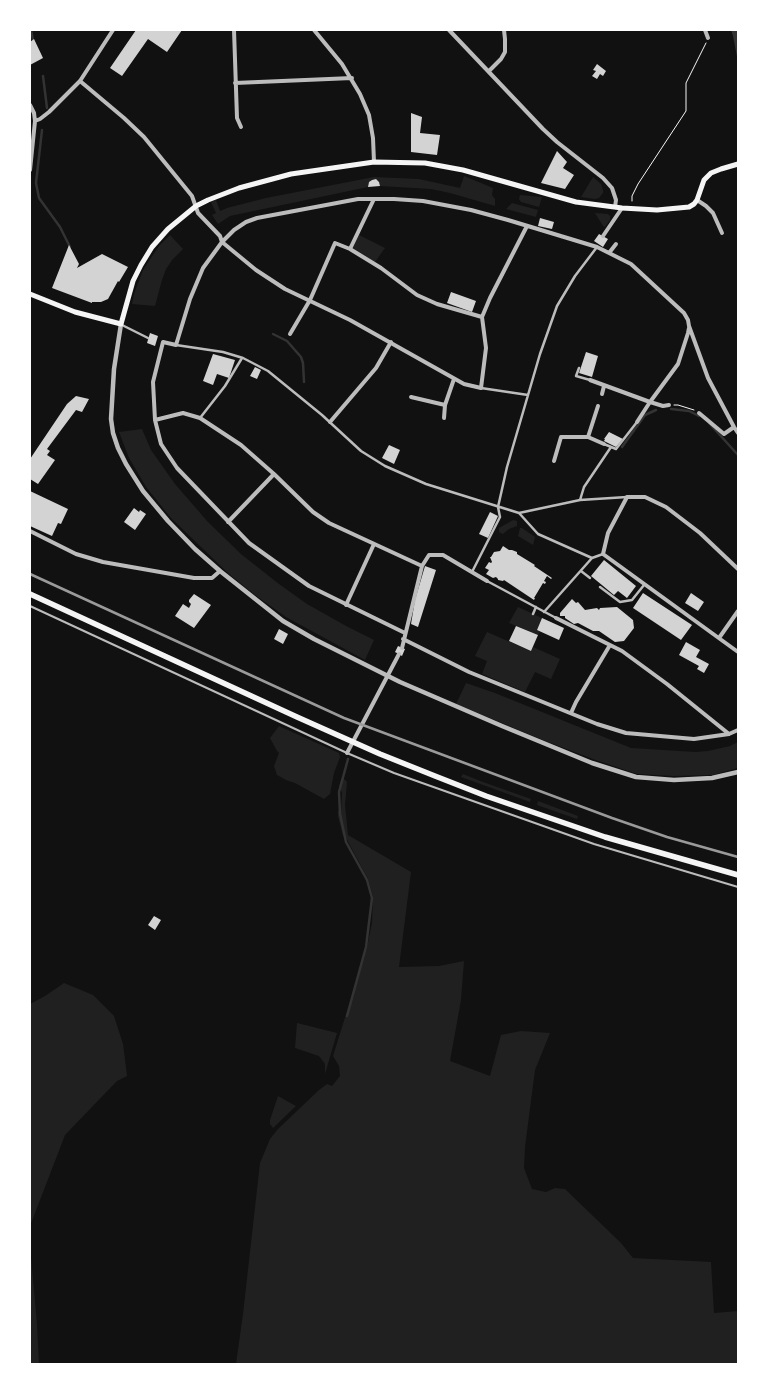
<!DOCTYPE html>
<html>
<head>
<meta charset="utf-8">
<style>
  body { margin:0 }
  #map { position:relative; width:768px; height:1394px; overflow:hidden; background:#111; font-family:"Work Sans",sans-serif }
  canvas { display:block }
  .frame { position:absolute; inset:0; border:31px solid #fff; pointer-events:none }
</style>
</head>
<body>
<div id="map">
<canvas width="768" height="1394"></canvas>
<div class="frame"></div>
</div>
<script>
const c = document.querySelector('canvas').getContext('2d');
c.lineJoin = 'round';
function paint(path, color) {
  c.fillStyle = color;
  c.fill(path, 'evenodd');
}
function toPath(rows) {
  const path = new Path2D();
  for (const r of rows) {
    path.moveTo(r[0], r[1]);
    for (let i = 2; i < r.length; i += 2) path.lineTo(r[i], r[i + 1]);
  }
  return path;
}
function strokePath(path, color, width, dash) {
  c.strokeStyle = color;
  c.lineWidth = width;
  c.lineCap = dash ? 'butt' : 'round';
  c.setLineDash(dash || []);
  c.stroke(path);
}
paint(toPath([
  [464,176,493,188,492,195,495,199,495,206,450,193,431,189,380,186,378,181,373,179,369,182,368,187,230,216,218,224,212,215,216,213,211,202,216,200,220,211,227,208,266,198,374,177,419,179,460,188],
  [593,177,601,184,603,190,603,193,599,198,595,199,581,197],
  [520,195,542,197,539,207,521,202,519,199],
  [512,203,538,210,536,217,506,209],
  [595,213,608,214,610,216,610,220,605,227,603,226],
  [170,235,183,249,173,259,166,269,162,280,155,306,132,304,134,294,143,270,159,246],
  [359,235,385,248,375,262,353,248],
  [142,429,151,450,175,484,208,522,241,554,279,584,307,604,348,627,374,640,365,660,286,617,255,595,229,574,171,518,146,487,129,458,119,432],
  [513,520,517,521,517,526,509,529,503,534,499,532,499,528],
  [520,528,522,528,535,537,533,545,518,536],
  [518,607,542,618,537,630,540,632,538,635,509,623],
  [487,632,531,651,533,647,560,659,551,679,535,672,525,692,482,674,487,661,475,656],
  [466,683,495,693,631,748,695,752,708,751,730,746,738,742,738,768,713,775,674,776,637,774,593,759,543,740,456,704],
  [279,726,339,753,340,757,334,773,330,794,324,799,295,783,286,780,277,775,274,766,279,753,277,751,270,738],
  [463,774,483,782,531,799,530,802,461,777],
  [342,777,347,782,345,805,348,835,411,872,399,967,439,966,464,961,461,1000,450,1061,490,1076,501,1035,521,1031,550,1033,535,1070,525,1147,524,1168,532,1189,546,1192,555,1188,565,1189,621,1243,633,1258,711,1262,714,1313,738,1311,738,1364,236,1364,243,1314,260,1163,270,1139,278,1129,319,1090,327,1084,332,1086,340,1076,339,1066,333,1056,367,947,372,923,373,896,368,879,345,836,343,836,338,816,338,811,341,811,342,793,339,786],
  [538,801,578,816,577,819,537,805],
  [64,983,93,995,114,1016,123,1044,127,1076,117,1081,65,1135,30,1226,30,1004,45,996],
  [297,1023,337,1033,325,1074,325,1064,319,1056,295,1048],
  [278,1096,296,1106,273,1128,270,1124,270,1120],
  [30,1246,37,1324,39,1364,30,1364]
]), '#202020');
paint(toPath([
  [731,30,738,30,738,62,733,36]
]), '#333');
strokePath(toPath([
  [31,30,33,40],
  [43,76,47,108],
  [42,130,36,183,39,198,60,227,70,247],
  [273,334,287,341,301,357,303,363,304,382],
  [671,409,689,411,699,416],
  [709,423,738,455],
  [622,447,645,415,656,410],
  [347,1016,366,947,372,898,367,880,346,842,340,814,339,792,348,759]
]), '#333', 2.5);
paint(toPath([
  [136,30,182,30,167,52,148,39,122,76,110,68],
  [34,39,43,58,30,65,30,42],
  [597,64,606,71,603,76,600,74,597,79,592,76,596,71,593,70],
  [411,113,422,117,420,133,440,135,437,155,411,152],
  [557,151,567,162,563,168,574,175,565,189,541,183],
  [376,179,379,182,380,186,368,187,369,182,372,180],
  [540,218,554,222,552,229,538,226],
  [599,234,608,239,603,247,594,241],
  [69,245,79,264,77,268,102,254,128,267,119,282,118,281,108,299,101,302,92,302,92,303,52,288],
  [451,292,476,301,472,312,447,303],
  [150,333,158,336,155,346,147,343],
  [586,352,598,356,592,377,579,373],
  [213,354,235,360,229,378,217,374,213,385,203,381],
  [255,367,261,370,257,379,250,376],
  [76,396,89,399,82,412,76,410,47,449,50,451,47,455,55,460,38,484,30,479,30,459,67,404],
  [609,432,623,439,616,447,604,441,605,439,604,439],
  [389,445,400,450,394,464,382,458],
  [30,491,68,509,61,524,58,523,52,536,30,526],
  [134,508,139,512,140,510,146,514,135,530,124,522],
  [490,512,498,516,488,538,479,534],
  [503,546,509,550,512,550,517,552,517,554,535,565,534,566,552,578,551,579,547,576,544,581,546,582,545,584,543,583,534,598,535,598,534,600,504,580,503,581,498,580,498,579,496,577,493,578,486,574,489,570,485,568,489,562,491,563,492,562,490,557,491,557,494,552,500,551],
  [604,560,636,586,627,598,618,591,614,595,591,576],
  [425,566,436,570,418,627,411,624,415,600],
  [643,593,692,625,681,640,633,608],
  [691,593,704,602,698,611,685,603],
  [194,594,211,605,194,628,175,616,183,604,189,608,191,604,189,602,189,600],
  [572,599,576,603,578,602,585,610,597,608,599,610,600,608,617,607,633,620,634,628,624,641,615,642,599,631,593,631,578,623,574,624,565,618,565,616,560,616,560,613],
  [542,618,564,628,559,640,537,630],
  [516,626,538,635,531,651,509,641],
  [279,629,288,634,283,644,274,639],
  [686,642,700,650,696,657,709,664,704,673,697,669,699,666,679,655],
  [398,646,405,649,402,656,395,652],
  [154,916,161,920,155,930,148,925]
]), '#d3d3d3');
strokePath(toPath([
  [632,201,632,196,638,184,686,111,686,83,706,43],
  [674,405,678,405,694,410]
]), '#f5f5f5', 1);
strokePath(toPath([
  [30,606,347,753,394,773,594,844,738,887]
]), '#bcbcbc', 2);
strokePath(toPath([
  [122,325,148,338],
  [176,345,223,352,243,358,268,371,322,415,361,451,385,466,426,484,519,513,580,500,627,497],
  [579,368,576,376,590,380],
  [481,388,528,395],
  [200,418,225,386,242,358],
  [604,444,616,449,637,422],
  [580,500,584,487,611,447],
  [519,513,538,534,592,558,603,554],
  [581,571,590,578],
  [472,572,500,517,498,507,507,467,540,354,557,306,575,276,597,247],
  [487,581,556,618],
  [600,587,620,602,632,600,644,585],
  [544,612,592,558],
  [533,614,536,607]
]), '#bcbcbc', 2.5);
strokePath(toPath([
  [234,30,237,118,241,127],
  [314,30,342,64,360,94,369,115,373,138,374,162],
  [449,30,543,129,557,142,603,178,612,188,616,200,615,207],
  [705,30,708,38],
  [489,71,501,59,505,52,505,39,504,30],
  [80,81,124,118,144,137,192,196,198,213,220,236,222,242,256,270,285,289,350,320,464,384,481,388,486,348,482,317,490,298,527,226],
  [235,83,352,78],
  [30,105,34,113,35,121,30,170],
  [35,121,40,119,49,112,80,81,113,30],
  [697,200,706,206,713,213,722,233],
  [603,236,622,208],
  [350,249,374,199],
  [609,253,616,244],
  [290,334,310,300,335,243,350,249,381,268,417,295,437,304,482,317],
  [590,380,650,402,663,406,669,405],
  [602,394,604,386],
  [411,397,445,405,454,379],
  [598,406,588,437,604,444],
  [699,413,724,434,734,427],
  [444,418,445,405],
  [155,420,183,413,200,418,241,445,274,474,313,512,329,523,422,566],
  [330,422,376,368,391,342],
  [637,422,650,402,678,364,688,333,689,328],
  [554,461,561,437,588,437],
  [228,522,274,474],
  [30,531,76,554,103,562,194,578,212,578,220,571],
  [738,569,700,533,666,507,645,497,627,497,608,533,603,554,738,652],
  [346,605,374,544],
  [556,618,622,651,667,684,729,734],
  [405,633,309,586,249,543,177,468,161,444,155,420,153,382,163,342,176,345,190,299,203,268,222,242,234,230,246,222,257,218,358,199,394,199,423,201,471,210,508,220,597,247,631,264,684,313,688,320,689,326,708,378,734,427,738,433],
  [719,638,738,611],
  [403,639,469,672,597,724,626,733,694,739,729,734,738,730],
  [402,648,422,566,429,555,443,555,487,581],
  [571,713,576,702,610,645],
  [347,753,399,654]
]), '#bcbcbc', 4);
strokePath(toPath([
  [121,324,114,369,111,419,113,433,118,448,126,464,143,491,168,521,195,549,220,571,283,621,314,639,400,682,502,726,592,763,636,777,674,780,712,778,738,772]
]), '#bcbcbc', 4.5);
strokePath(toPath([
  [30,294,75,312,121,324,133,281,141,265,152,247,168,229,196,206,208,200,239,188,291,174,374,162,425,163,463,170,576,202,622,208,657,210,689,207,694,204,697,200,704,180,711,173,721,169,738,164]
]), '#f5f5f5', 5);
strokePath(toPath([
  [30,594,297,717,380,754,435,776,486,796,605,837,738,875]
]), '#f5f5f5', 5.5);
strokePath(toPath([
  [30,574,344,718,612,818,667,837,738,857]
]), '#9a9a9a', 2.5);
</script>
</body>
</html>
